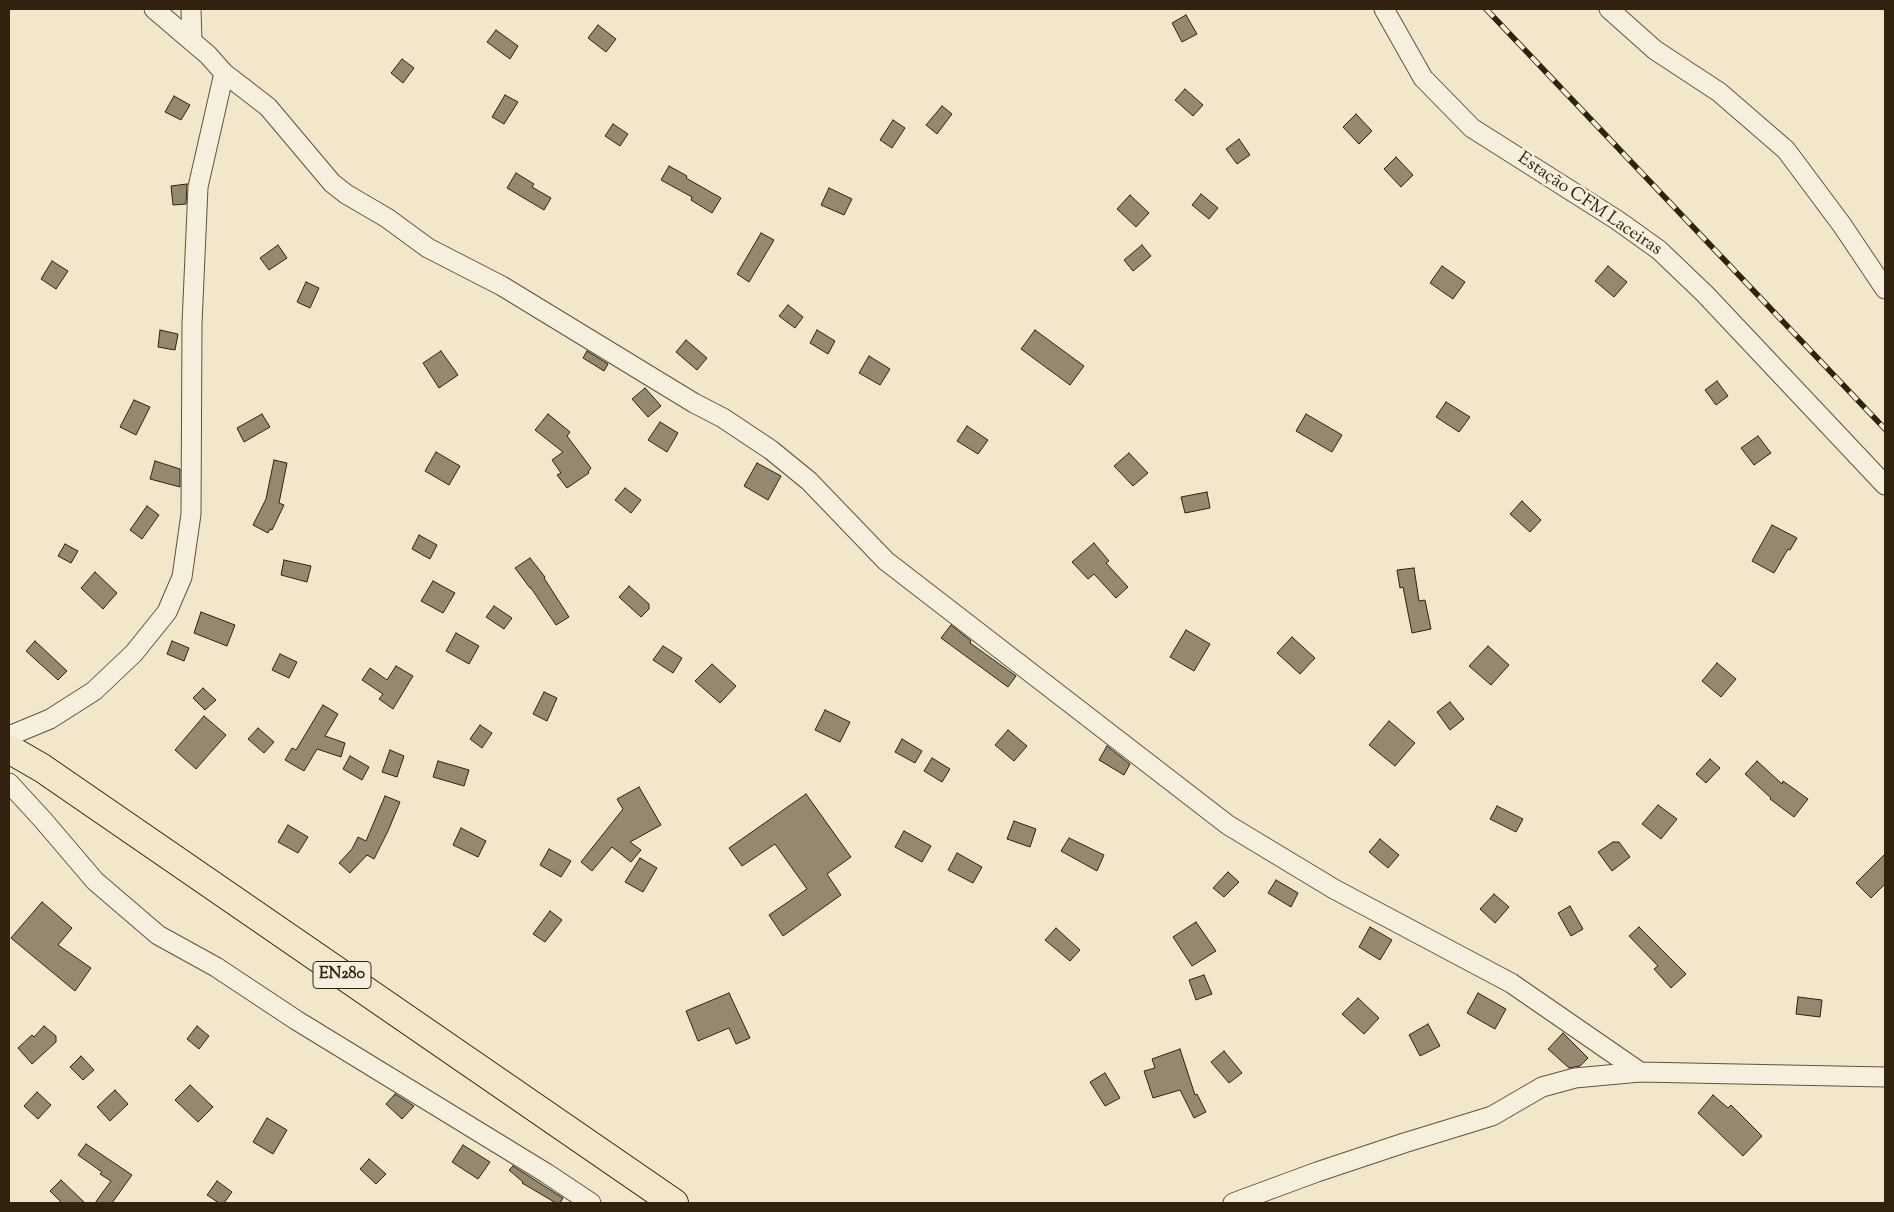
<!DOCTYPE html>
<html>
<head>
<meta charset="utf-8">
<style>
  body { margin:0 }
  #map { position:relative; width:1894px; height:1212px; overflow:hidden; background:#f2e7ca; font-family:"Sorts Mill Goudy",serif }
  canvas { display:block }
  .frame { position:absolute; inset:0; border:10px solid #30220e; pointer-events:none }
</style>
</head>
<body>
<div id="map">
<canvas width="1894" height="1212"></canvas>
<div class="frame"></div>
</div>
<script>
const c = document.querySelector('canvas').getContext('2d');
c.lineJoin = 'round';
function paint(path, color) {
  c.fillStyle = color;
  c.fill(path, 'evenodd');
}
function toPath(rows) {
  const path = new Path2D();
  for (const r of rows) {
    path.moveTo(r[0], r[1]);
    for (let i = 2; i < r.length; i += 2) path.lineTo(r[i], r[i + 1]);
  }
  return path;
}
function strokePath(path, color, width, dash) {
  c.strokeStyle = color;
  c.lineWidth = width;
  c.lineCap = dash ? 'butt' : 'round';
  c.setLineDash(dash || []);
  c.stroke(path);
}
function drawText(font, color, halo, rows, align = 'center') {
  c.font = font + ' "Sorts Mill Goudy",serif';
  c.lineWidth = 5;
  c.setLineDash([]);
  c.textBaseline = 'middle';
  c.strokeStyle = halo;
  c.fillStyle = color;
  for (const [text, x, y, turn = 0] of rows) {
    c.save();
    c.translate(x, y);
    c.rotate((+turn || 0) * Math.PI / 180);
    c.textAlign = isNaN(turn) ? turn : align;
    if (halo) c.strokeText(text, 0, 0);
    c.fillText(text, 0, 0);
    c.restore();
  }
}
const building = toPath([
  [1186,15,1197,34,1182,42,1172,23,1186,15],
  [598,25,616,39,606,52,588,38,598,25],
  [496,30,518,46,510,59,487,42,496,30],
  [402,59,414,68,403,83,391,73,402,59],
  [1185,89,1203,105,1193,116,1175,100,1185,89],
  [505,95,518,102,504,124,492,117,505,95],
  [174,96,190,105,181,120,165,112,174,96],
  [942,106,952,114,937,134,926,125,942,106],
  [1356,114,1372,131,1359,144,1343,127,1356,114],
  [893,120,905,128,892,148,880,140,893,120],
  [613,124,628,134,620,146,605,136,613,124],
  [1239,139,1250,155,1237,164,1226,149,1239,139],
  [1396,157,1413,175,1401,187,1384,169,1396,157],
  [669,166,687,176,686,178,721,198,712,213,691,200,692,197,661,180,669,166],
  [516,173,534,184,532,187,551,198,544,210,507,188,516,173],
  [187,184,186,204,173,205,171,186,187,184],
  [829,188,852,199,844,215,821,205,829,188],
  [1201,194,1218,208,1209,219,1192,205,1201,194],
  [1130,195,1149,213,1136,227,1117,209,1130,195],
  [761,233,774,240,749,282,737,274,761,233],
  [278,245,287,258,269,270,260,258,278,245],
  [1142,245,1151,256,1133,271,1124,260,1142,245],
  [52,261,68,271,56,289,41,279,52,261],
  [1442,266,1465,282,1453,299,1430,283,1442,266],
  [1608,266,1627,282,1614,297,1595,281,1608,266],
  [306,282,319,288,310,308,297,302,306,282],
  [788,305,803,317,795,328,779,316,788,305],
  [160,330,178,334,175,350,158,347,160,330],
  [817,330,835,341,828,354,810,343,817,330],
  [1035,330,1084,366,1070,385,1021,349,1035,330],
  [686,340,707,358,697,370,676,352,686,340],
  [441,351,458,375,439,388,423,363,441,351],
  [587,351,608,364,604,371,583,358,587,351],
  [869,356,890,369,880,385,859,373,869,356],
  [1717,381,1728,396,1716,405,1705,390,1717,381],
  [645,388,661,406,648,417,632,399,645,388],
  [134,400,150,407,136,435,120,427,134,400],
  [1446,402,1470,417,1459,432,1436,417,1446,402],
  [262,414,270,427,244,442,237,428,262,414],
  [548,414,570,432,567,436,591,468,588,472,589,473,567,488,557,475,561,473,552,460,563,452,535,430,548,414],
  [1306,414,1342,435,1332,452,1296,431,1306,414],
  [660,422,678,433,667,452,648,440,660,422],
  [967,426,988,440,978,454,957,441,967,426],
  [1758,436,1771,453,1754,465,1741,448,1758,436],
  [436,452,460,466,449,485,425,471,436,452],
  [1129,453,1148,473,1133,486,1114,466,1129,453],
  [274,460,287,463,279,503,284,505,272,530,270,529,268,533,253,525,266,499,274,460],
  [155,461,180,469,180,487,150,479,155,461],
  [757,463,781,476,768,500,744,486,757,463],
  [625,488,641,500,631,513,615,500,625,488],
  [1207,492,1210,508,1185,513,1181,497,1207,492],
  [1522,501,1541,520,1530,532,1510,514,1522,501],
  [147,506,159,515,142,539,130,530,147,506],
  [1772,525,1797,538,1790,550,1788,549,1774,573,1752,561,1772,525],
  [419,535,437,545,430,559,412,549,419,535],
  [1094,543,1109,561,1106,563,1128,587,1116,598,1094,574,1088,579,1072,562,1094,543],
  [65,544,78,551,71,563,58,556,65,544],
  [530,558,545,577,544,578,569,617,556,625,531,588,530,588,515,568,530,558],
  [284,560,311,566,307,582,281,575,284,560],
  [1414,568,1419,601,1425,600,1431,629,1412,633,1403,587,1400,588,1397,570,1414,568],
  [95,572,117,593,103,609,81,588,95,572],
  [433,581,455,593,443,613,421,601,433,581],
  [629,586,649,604,649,609,641,617,619,597,629,586],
  [494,606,512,618,504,629,486,617,494,606],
  [201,612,235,625,227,646,194,633,201,612],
  [951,625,971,641,970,643,1016,676,1008,687,941,638,951,625],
  [1186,630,1210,644,1194,671,1170,657,1186,630],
  [456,633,479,646,469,664,446,651,456,633],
  [1292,637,1315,658,1300,674,1277,653,1292,637],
  [35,641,67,671,58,680,26,651,35,641],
  [172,641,189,648,184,661,167,654,172,641],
  [663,646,682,658,673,673,653,660,663,646],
  [1488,646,1509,665,1491,685,1469,666,1488,646],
  [280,654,297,662,289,678,272,670,280,654],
  [1717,663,1736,679,1721,697,1702,681,1717,663],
  [712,664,736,686,720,703,695,681,712,664],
  [396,666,413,676,393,709,379,699,383,694,362,680,370,668,387,680,396,666],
  [203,688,216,700,205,710,193,698,203,688],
  [544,692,557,698,547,721,533,714,544,692],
  [1450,702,1464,719,1450,730,1437,712,1450,702],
  [323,705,338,714,325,736,345,743,341,757,317,749,304,771,285,760,292,748,296,750,323,705],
  [825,710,850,722,840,742,815,730,825,710],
  [204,716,226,735,196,769,175,750,204,716],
  [1389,721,1415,743,1395,766,1369,745,1389,721],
  [480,725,492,733,482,748,470,739,480,725],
  [258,728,274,742,264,753,248,739,258,728],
  [1008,730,1027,746,1014,761,995,745,1008,730],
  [902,739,922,751,915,763,895,752,902,739],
  [1107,746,1130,764,1124,775,1099,760,1107,746],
  [390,750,404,756,397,777,382,772,390,750],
  [350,756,369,767,362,780,343,769,350,756],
  [932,758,950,769,942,782,924,771,932,758],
  [1710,759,1720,768,1706,783,1696,774,1710,759],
  [438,761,469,770,464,786,433,777,438,761],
  [1757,761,1782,784,1783,781,1808,799,1794,817,1770,799,1771,798,1745,774,1757,761],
  [639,787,661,825,630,842,641,850,631,862,612,847,592,871,581,862,623,809,617,799,639,787],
  [806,794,851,857,827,874,841,895,783,936,769,915,807,889,775,844,742,866,729,848,806,794],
  [385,796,400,802,388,831,374,859,367,855,350,873,339,863,352,849,358,837,366,841,385,796],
  [1658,805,1677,819,1661,839,1642,824,1658,805],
  [1497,806,1523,819,1516,832,1490,819,1497,806],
  [1014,821,1036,829,1030,847,1007,839,1014,821],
  [288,825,308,837,298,853,278,842,288,825],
  [461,828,486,841,478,857,453,845,461,828],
  [904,831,931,846,922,862,895,847,904,831],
  [1069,838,1104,855,1097,871,1061,851,1069,838],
  [1380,839,1399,855,1388,868,1369,852,1380,839],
  [1613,842,1619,842,1630,857,1612,871,1598,852,1613,842],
  [549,849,571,861,561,877,540,865,549,849],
  [957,853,982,867,973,883,948,870,957,853],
  [1885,854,1885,884,1871,898,1856,883,1885,854],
  [640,858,657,868,643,892,625,882,640,858],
  [1228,872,1239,882,1224,897,1213,888,1228,872],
  [1276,880,1298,893,1291,907,1268,893,1276,880],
  [1494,894,1509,907,1495,923,1480,909,1494,894],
  [42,902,72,928,58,945,91,968,75,991,11,938,42,902],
  [1570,906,1583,929,1571,936,1558,913,1570,906],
  [550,911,562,920,545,942,533,934,550,911],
  [1196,922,1216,951,1192,966,1173,937,1196,922],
  [1370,927,1392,940,1380,960,1359,947,1370,927],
  [1639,927,1686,974,1671,988,1654,969,1658,966,1629,936,1639,927],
  [1056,928,1080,950,1070,961,1045,940,1056,928],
  [1204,975,1212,994,1196,1000,1189,980,1204,975],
  [729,993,750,1038,736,1044,729,1028,698,1041,686,1011,729,993],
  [1478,993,1506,1009,1495,1029,1467,1013,1478,993],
  [1798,997,1822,1000,1820,1017,1796,1014,1798,997],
  [1358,998,1379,1018,1364,1034,1342,1014,1358,998],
  [1428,1024,1440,1046,1420,1056,1409,1035,1428,1024],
  [44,1026,56,1036,56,1042,32,1064,18,1048,32,1035,34,1037,44,1026],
  [197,1026,209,1036,199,1049,187,1039,197,1026],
  [1563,1033,1588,1058,1580,1066,1569,1068,1548,1049,1563,1033],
  [1180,1049,1195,1095,1197,1094,1206,1112,1194,1118,1180,1090,1153,1098,1144,1071,1155,1068,1152,1059,1180,1049],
  [1224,1051,1242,1073,1229,1083,1211,1062,1224,1051],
  [81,1056,94,1070,83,1080,70,1067,81,1056],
  [1105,1073,1120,1098,1105,1106,1090,1082,1105,1073],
  [190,1085,213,1107,198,1122,175,1100,190,1085],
  [115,1090,128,1104,110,1121,97,1107,115,1090],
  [37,1092,51,1105,38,1119,24,1106,37,1092],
  [395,1094,414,1106,402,1119,386,1104,395,1094],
  [1713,1095,1728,1108,1731,1105,1762,1136,1743,1156,1698,1113,1713,1095],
  [267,1118,287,1130,273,1154,253,1142,267,1118],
  [86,1144,132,1175,112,1203,95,1203,111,1181,100,1174,102,1172,78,1155,86,1144],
  [463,1145,490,1162,478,1179,452,1162,463,1145],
  [369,1159,386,1174,376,1184,360,1169,369,1159],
  [513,1166,563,1198,560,1203,556,1203,522,1183,523,1182,509,1170,513,1166],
  [61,1180,85,1203,62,1203,50,1191,61,1180],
  [217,1181,232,1192,224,1203,219,1203,207,1195,217,1181]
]);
paint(building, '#958870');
strokePath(building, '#30220e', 1);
const street = toPath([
  [154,9,208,55,224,73,268,107,332,183,346,194,387,218,428,248,502,286,694,403,723,418,771,450,809,481,886,561,1228,825,1334,889,1511,983,1640,1072],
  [191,9,192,41],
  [1384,9,1423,78,1472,128,1617,220,1659,250,1705,294,1885,485],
  [1609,9,1655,50,1719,92,1786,150,1842,225,1885,289],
  [9,736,50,719,94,691,134,653,167,612,182,577,191,514,192,324,198,187,224,73],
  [9,783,43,820,95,881,158,935,216,967,296,1020,546,1173,591,1203],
  [1233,1203,1317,1172,1404,1143,1492,1116,1542,1087,1575,1078,1640,1072,1885,1077]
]);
const primary = toPath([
  [9,749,42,768,674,1203]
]);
strokePath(street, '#60533d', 21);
strokePath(primary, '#30220e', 30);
strokePath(street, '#f7efdd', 19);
strokePath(primary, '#f2e7ca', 28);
const rail = toPath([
  [1486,9,1885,429]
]);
strokePath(rail, '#30220e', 5.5);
strokePath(rail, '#f7efdd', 4, [11]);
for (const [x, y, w] of [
  [342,975,58]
]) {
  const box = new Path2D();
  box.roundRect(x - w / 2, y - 13.5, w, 27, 4);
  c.fillStyle = '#f7efdd';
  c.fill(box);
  strokePath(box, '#30220e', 1);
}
drawText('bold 16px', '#30220e', null, [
  ["EN280",342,975]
]);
drawText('18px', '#30220e', '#f7efdd', [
  ["Estação CFM Laceiras",1589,205,34]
]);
</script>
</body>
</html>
